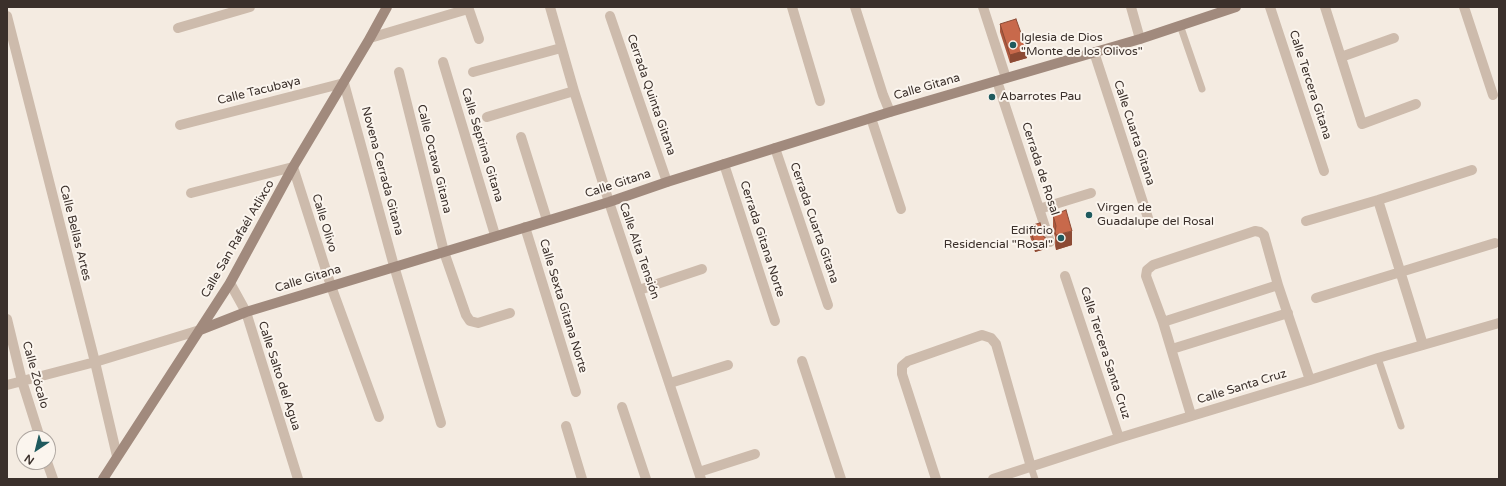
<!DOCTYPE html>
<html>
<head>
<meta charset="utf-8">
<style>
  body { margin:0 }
  #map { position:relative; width:1506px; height:486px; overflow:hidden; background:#f4ebe1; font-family:"Varela Round",sans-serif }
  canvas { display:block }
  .frame { position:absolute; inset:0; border:8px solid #3b302b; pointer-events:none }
  .north { position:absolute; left:16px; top:430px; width:40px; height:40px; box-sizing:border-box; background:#fbf5ee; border:1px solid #aea6a0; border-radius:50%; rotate:215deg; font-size:11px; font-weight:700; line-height:16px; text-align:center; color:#3b302b }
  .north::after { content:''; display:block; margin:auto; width:14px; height:18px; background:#1f5a5e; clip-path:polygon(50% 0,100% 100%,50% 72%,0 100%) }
</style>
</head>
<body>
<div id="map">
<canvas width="1506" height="486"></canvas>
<div class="frame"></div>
<div class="north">N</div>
</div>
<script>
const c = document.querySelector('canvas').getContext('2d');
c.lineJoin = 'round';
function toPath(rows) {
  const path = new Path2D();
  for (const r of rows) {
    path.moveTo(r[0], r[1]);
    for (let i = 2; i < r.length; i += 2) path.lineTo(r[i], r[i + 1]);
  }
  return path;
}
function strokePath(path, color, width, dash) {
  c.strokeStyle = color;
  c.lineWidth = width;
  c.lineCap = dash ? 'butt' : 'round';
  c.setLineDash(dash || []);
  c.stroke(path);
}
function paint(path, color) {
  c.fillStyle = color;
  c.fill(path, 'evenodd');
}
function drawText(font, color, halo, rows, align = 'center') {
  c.font = font + ' "Varela Round",sans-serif';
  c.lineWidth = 4;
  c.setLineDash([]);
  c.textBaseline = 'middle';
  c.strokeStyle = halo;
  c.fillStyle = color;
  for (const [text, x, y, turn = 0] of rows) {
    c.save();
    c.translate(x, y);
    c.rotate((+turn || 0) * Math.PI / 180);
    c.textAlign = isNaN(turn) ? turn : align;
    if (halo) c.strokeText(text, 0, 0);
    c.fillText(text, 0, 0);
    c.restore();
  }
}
strokePath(toPath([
  [1180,25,1202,89],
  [1378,358,1401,426],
  [1031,467,1035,479]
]), '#cdbbac', 7);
strokePath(toPath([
  [468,7,479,39],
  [550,7,574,91,609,202,701,479],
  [792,7,820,101],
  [855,7,883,95,890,112],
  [983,7,1006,78],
  [1131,7,1140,39],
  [1270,7,1324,171],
  [1325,7,1362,124,1416,104],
  [1464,7,1493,95],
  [7,16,95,362,117,456],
  [610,16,667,182],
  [178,28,250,7],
  [370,38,468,9],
  [1094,52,1149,221],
  [1341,57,1394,38],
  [443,62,495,235],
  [399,72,444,252,466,315,470,321,478,323,510,313],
  [473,72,561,48],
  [997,81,1050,242],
  [487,117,574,91],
  [871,118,901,209],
  [180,125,344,83,394,266,441,423],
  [521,137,547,220],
  [775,148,828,305],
  [724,164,775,321],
  [191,193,293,167,331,286,379,417],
  [1378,200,1423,345],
  [1039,209,1091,193],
  [1306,221,1378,200,1472,170],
  [525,227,576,392],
  [1065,276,1119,438],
  [230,283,246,312,298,479],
  [639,290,702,269],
  [1316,298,1495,243],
  [7,319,22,381,40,438],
  [1163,322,1278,285],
  [1172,349,1288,313],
  [802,361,841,479],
  [670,383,728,365],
  [7,385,95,362,200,330],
  [622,407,646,479],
  [1191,415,1163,322,1146,276,1147,270,1153,265,1255,231,1260,232,1264,235,1278,285,1310,380],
  [566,426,582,479],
  [47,462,53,479],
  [699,472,755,454],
  [936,479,902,374,902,366,908,361,982,335,991,338,996,344,1031,467],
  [993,479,1119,438,1310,380,1378,358,1499,323]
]), '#cdbbac', 10);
strokePath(toPath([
  [200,330,246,312,609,202,667,182,890,112,1140,39,1236,7],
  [103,479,230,283,293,167,370,38,387,7]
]), '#a18a7d', 10);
paint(toPath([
  [1000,24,1027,58,1010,63,1000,32],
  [1053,215,1072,245,1056,250,1055,246,1055,237,1053,230],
  [1029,226,1044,237,1049,248,1035,252,1029,233]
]), '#ac5a40');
paint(toPath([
  [1027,50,1027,58,1010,63,1010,55],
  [1072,231,1072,245,1056,250,1056,235],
  [1049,240,1049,248,1035,252,1035,244]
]), '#8c4a34');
const building = toPath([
  [1016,19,1027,50,1010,55,1000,24,1016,19],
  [1066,210,1072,231,1056,235,1055,232,1056,226,1053,215,1066,210],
  [1040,223,1044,237,1049,240,1035,244,1029,226,1040,223]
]);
paint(building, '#c8694b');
strokePath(building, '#8c4a34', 1);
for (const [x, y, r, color] of [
  [1013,45,4,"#1f5a5e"],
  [992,97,4,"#1f5a5e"],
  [1089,215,4,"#1f5a5e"],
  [1061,238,4,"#1f5a5e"]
]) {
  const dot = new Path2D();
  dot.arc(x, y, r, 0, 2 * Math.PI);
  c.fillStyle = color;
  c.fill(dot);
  strokePath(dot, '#fbf5ee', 1.5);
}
drawText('12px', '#3b302b', '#fbf5ee', [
  ["Iglesia de Dios",1021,38],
  ["\"Monte de los Olivos\"",1021,52],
  ["Abarrotes Pau",1000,97],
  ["Virgen de",1097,208],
  ["Guadalupe del Rosal",1097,222],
  ["Edificio",1053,231,"right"],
  ["Residencial \"Rosal\"",1053,245,"right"]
], 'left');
drawText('12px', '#3b302b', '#fbf5ee', [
  ["Calle Tercera Gitana",1310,85,72],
  ["Calle Gitana",927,87,-16],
  ["Calle Tacubaya",259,91,-14],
  ["Cerrada Quinta Gitana",651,95,71],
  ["Calle Cuarta Gitana",1134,133,72],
  ["Calle Séptima Gitana",482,145,73],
  ["Calle Octava Gitana",434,159,76],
  ["Cerrada de Rosal",1040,169,72],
  ["Novena Cerrada Gitana",382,171,75],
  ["Calle Gitana",618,184,-18],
  ["Calle Olivo",324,223,73],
  ["Cerrada Cuarta Gitana",814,223,71],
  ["Calle Bellas Artes",75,233,76],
  ["Calle San Rafaél Atlixco",238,239,-60],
  ["Cerrada Gitana Norte",762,239,72],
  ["Calle Alta Tensión",639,251,71],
  ["Calle Gitana",308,279,-17],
  ["Calle Sexta Gitana Norte",563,306,73],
  ["Calle Tercera Santa Cruz",1105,353,72],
  ["Calle Zócalo",35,375,74],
  ["Calle Salto del Agua",279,376,72],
  ["Calle Santa Cruz",1242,387,-17]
]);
</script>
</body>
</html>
